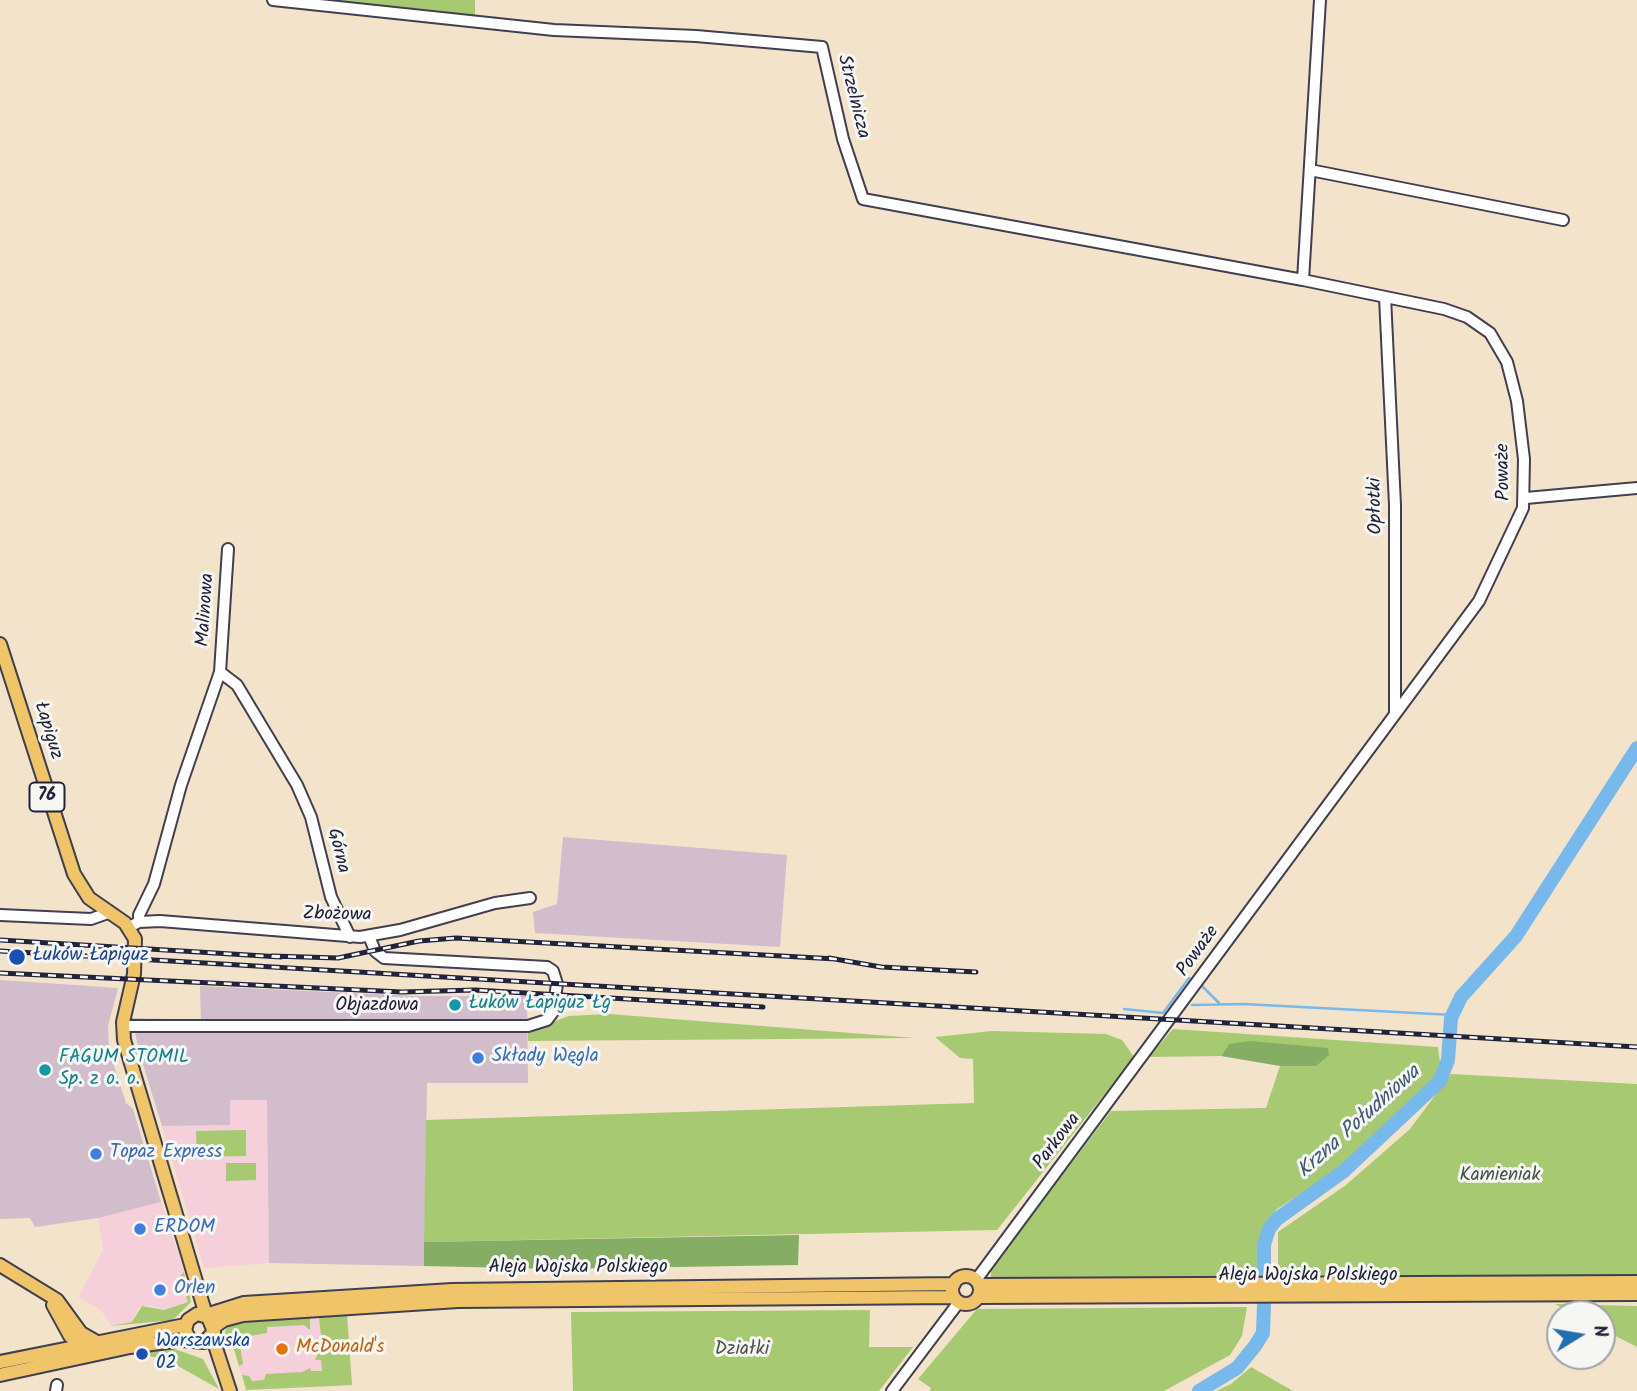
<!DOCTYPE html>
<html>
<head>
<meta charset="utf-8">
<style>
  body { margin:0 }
  #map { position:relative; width:1637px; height:1391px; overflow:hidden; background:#f2e3ca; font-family:Kalam,sans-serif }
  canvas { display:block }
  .north { position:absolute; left:1546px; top:1300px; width:70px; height:70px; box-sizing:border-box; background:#f6f6f2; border:2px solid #a1a1a9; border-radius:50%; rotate:79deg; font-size:19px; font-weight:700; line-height:28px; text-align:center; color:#22223b }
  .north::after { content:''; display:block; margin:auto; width:24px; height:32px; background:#1f6fb2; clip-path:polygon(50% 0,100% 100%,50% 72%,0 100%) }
</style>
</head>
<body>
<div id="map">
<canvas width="1637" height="1391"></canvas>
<div class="north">N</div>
</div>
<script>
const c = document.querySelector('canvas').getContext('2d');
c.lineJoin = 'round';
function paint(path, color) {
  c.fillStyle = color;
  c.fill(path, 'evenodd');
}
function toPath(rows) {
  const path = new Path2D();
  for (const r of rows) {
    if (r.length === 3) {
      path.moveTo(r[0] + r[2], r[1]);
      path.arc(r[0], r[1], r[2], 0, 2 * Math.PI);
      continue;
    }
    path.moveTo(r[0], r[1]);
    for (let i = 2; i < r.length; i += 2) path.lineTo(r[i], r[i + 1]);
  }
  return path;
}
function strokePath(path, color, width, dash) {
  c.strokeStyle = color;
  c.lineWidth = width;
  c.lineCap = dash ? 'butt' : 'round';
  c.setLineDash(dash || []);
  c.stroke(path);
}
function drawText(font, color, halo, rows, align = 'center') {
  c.font = font + ' Kalam,sans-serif';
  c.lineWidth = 6;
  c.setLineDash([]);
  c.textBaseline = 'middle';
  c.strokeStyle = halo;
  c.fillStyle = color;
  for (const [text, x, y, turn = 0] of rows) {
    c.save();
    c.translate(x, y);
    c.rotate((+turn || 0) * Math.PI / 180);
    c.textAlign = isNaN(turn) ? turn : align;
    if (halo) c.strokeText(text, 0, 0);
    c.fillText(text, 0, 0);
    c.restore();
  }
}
paint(toPath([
  [230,1099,267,1100,269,1263,204,1268,162,1126,230,1125],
  [161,1202,184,1272,180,1276,189,1301,164,1310,148,1305,138,1308,132,1322,111,1326,101,1310,78,1297,103,1250,98,1218],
  [347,1315,352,1385,246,1390,227,1327,248,1322]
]), '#f5cfda');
paint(toPath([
  [563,837,787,855,780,947,535,933,533,912,557,904],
  [0,980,118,988,108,1026,109,1050,126,1103,133,1109,161,1202,98,1218,35,1227,30,1218,0,1219],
  [200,986,417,996,527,996,528,1083,427,1083,424,1266,269,1263,267,1100,230,1100,230,1125,162,1126,139,1051,132,1018,201,1020]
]), '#d1bdcb');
paint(toPath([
  [315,0,475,0,475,16],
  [609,1014,915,1038,528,1041,528,1031,569,1016],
  [1173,1029,1438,1047,1441,1071,1427,1088,1330,1175,1277,1209,1264,1225,1259,1241,1259,1277,991,1277,991,1269,1111,1111,1266,1108,1280,1066,1316,1066,1229,1044,1221,1056,1149,1057],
  [992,1031,1106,1034,1122,1040,1134,1057,997,1230,424,1242,426,1120,974,1103,973,1059,960,1058,935,1037],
  [1451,1074,1637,1084,1637,1276,1278,1278,1278,1232,1346,1185,1410,1129],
  [246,1130,246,1156,197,1157,196,1131],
  [226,1163,256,1163,256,1180,226,1181],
  [184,1272,191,1302,173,1320,111,1326,132,1322,142,1306,164,1310,188,1302,180,1276],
  [1555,1304,1637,1306,1637,1347,1602,1329,1602,1314,1574,1314],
  [1247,1307,1242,1336,1230,1355,1164,1391,930,1391,931,1388,918,1379,977,1309],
  [870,1310,869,1347,913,1347,879,1391,573,1391,571,1312],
  [347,1315,352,1385,246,1390,242,1375,249,1376,252,1381,264,1380,266,1374,302,1372,310,1368,311,1371,322,1371,321,1360,315,1360,322,1345,319,1317],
  [310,1317,310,1330,304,1325,267,1327,267,1333,250,1336,240,1346,243,1364,239,1366,231,1339,226,1349,223,1337,227,1327,238,1323],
  [172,1348,203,1359,219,1389,162,1357,152,1357,143,1352],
  [1251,1367,1293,1391,1216,1391,1231,1384]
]), '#a7c972');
paint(toPath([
  [1250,1041,1328,1048,1329,1055,1316,1066,1280,1066,1221,1056,1229,1044],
  [799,1235,798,1265,555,1269,424,1266,424,1242]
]), '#85ad64');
strokePath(toPath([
  [1202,986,1219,1003],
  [1192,1005,1244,1004,1453,1015],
  [1124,1009,1163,1013,1189,978,1193,980]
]), '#77b9ec', 2.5);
strokePath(toPath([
  [1264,1276,1264,1245,1269,1229,1277,1219,1344,1171,1440,1081,1448,1060,1451,1018,1461,997,1516,936,1637,748],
  [1199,1391,1237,1368,1255,1346,1263,1333,1264,1305]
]), '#77b9ec', 14);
const minor = toPath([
  [273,0,554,30,696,36,822,47,843,139,863,199,1303,280],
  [1310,170,1563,220],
  [1385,297,1395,505,1395,714],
  [1526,498,1637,488],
  [220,672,237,685,297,785,311,817,331,897,350,937],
  [0,915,91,919,108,913],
  [139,922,139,915,154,884,181,785,220,672,228,549],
  [129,927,139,922,160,921,360,937,400,930,495,903,530,898],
  [123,1026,528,1026,547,1020,553,1012,557,984,553,971,547,967,384,958,375,951,369,936],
  [976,1280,1479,601,1523,508,1524,459,1517,401,1507,362,1490,333,1467,317,1444,309,1303,280,1320,0],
  [56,1391,57,1385],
  [892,1391,959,1302]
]);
const major = toPath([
  [0,644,74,874,89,898,125,923,135,939,134,974,123,1022,124,1040,206,1315],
  [0,1265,57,1300,81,1333,95,1341],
  [966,1290,14],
  [979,1285,1637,1282],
  [979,1297,1637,1294],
  [53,1305,70,1336,82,1347],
  [206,1315,244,1303,452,1290,954,1284],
  [214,1327,224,1320,243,1315,458,1301,954,1297],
  [212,1336,230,1391],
  [0,1362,185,1325],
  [0,1375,130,1347,182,1340,204,1342,214,1332,208,1317,197,1314,188,1320,185,1330,190,1340]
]);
strokePath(minor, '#413f50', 14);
strokePath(major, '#413f50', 16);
strokePath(minor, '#fff', 10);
strokePath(major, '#f0c469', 12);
const rail = toPath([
  [0,940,281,957],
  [0,951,1637,1047],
  [272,956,338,958,419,941,456,938,836,959],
  [829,958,881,967,976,972],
  [0,973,402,992,475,990,763,1007]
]);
strokePath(rail, '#22223b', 5);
strokePath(rail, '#f6f6f2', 2.5, [8]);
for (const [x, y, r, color] of [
  [17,957,9,"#1a4fb4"],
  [455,1005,7,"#0f9aa8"],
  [478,1058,7,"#3f7fe0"],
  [45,1070,7,"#0f9aa8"],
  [96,1154,7,"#3f7fe0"],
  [140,1229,7,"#3f7fe0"],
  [160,1290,7,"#3f7fe0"],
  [282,1349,7,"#e8710a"],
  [142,1354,7,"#1a4fb4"]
]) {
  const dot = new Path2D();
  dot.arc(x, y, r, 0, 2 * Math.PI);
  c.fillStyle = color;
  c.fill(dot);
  strokePath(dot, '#f6f6f2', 2.5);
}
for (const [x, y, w] of [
  [47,797,35]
]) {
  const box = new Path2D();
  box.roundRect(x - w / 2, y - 14.5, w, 29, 5);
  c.fillStyle = '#f6f6f2';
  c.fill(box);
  strokePath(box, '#22223b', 2);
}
drawText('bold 18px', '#22223b', null, [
  ["76",47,797]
]);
drawText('19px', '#22223b', '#f6f6f2', [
  ["Strzelnicza",852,97,76],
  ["Poważe",1505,472,-91],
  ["Opłotki",1377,506,-91],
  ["Malinowa",207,610,-86],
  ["Łapiguz",47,731,73],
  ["Górna",337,851,76],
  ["Zbożowa",337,916,1],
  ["Poważe",1199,952,-54],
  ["Objazdowa",377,1007],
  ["Parkowa",1058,1142,-53],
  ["Aleja Wojska Polskiego",578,1269],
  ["Aleja Wojska Polskiego",1308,1277]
]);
drawText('19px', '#164399', '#f6f6f2', [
  ["Łuków Łapiguz",33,957],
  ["Warszawska",156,1343],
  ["02",156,1365]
], 'left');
drawText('19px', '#0d838f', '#f6f6f2', [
  ["Łuków Łapiguz Łg",469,1005],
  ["FAGUM STOMIL",59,1059],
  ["Sp. z o. o.",59,1081]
], 'left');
drawText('19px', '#366cbe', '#f6f6f2', [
  ["Składy Węgla",492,1058],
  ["Topaz Express",110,1154],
  ["ERDOM",154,1229],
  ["Orlen",174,1290]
], 'left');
drawText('19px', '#4a544c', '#f6f6f2', [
  ["Kamieniak",1500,1177],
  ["Działki",742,1351]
]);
drawText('19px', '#c56008', '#f6f6f2', [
  ["McDonald's",296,1349]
], 'left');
drawText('italic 21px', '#405779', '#f6f6f2', [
  ["Krzna Południowa",1360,1123,-42]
]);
</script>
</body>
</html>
